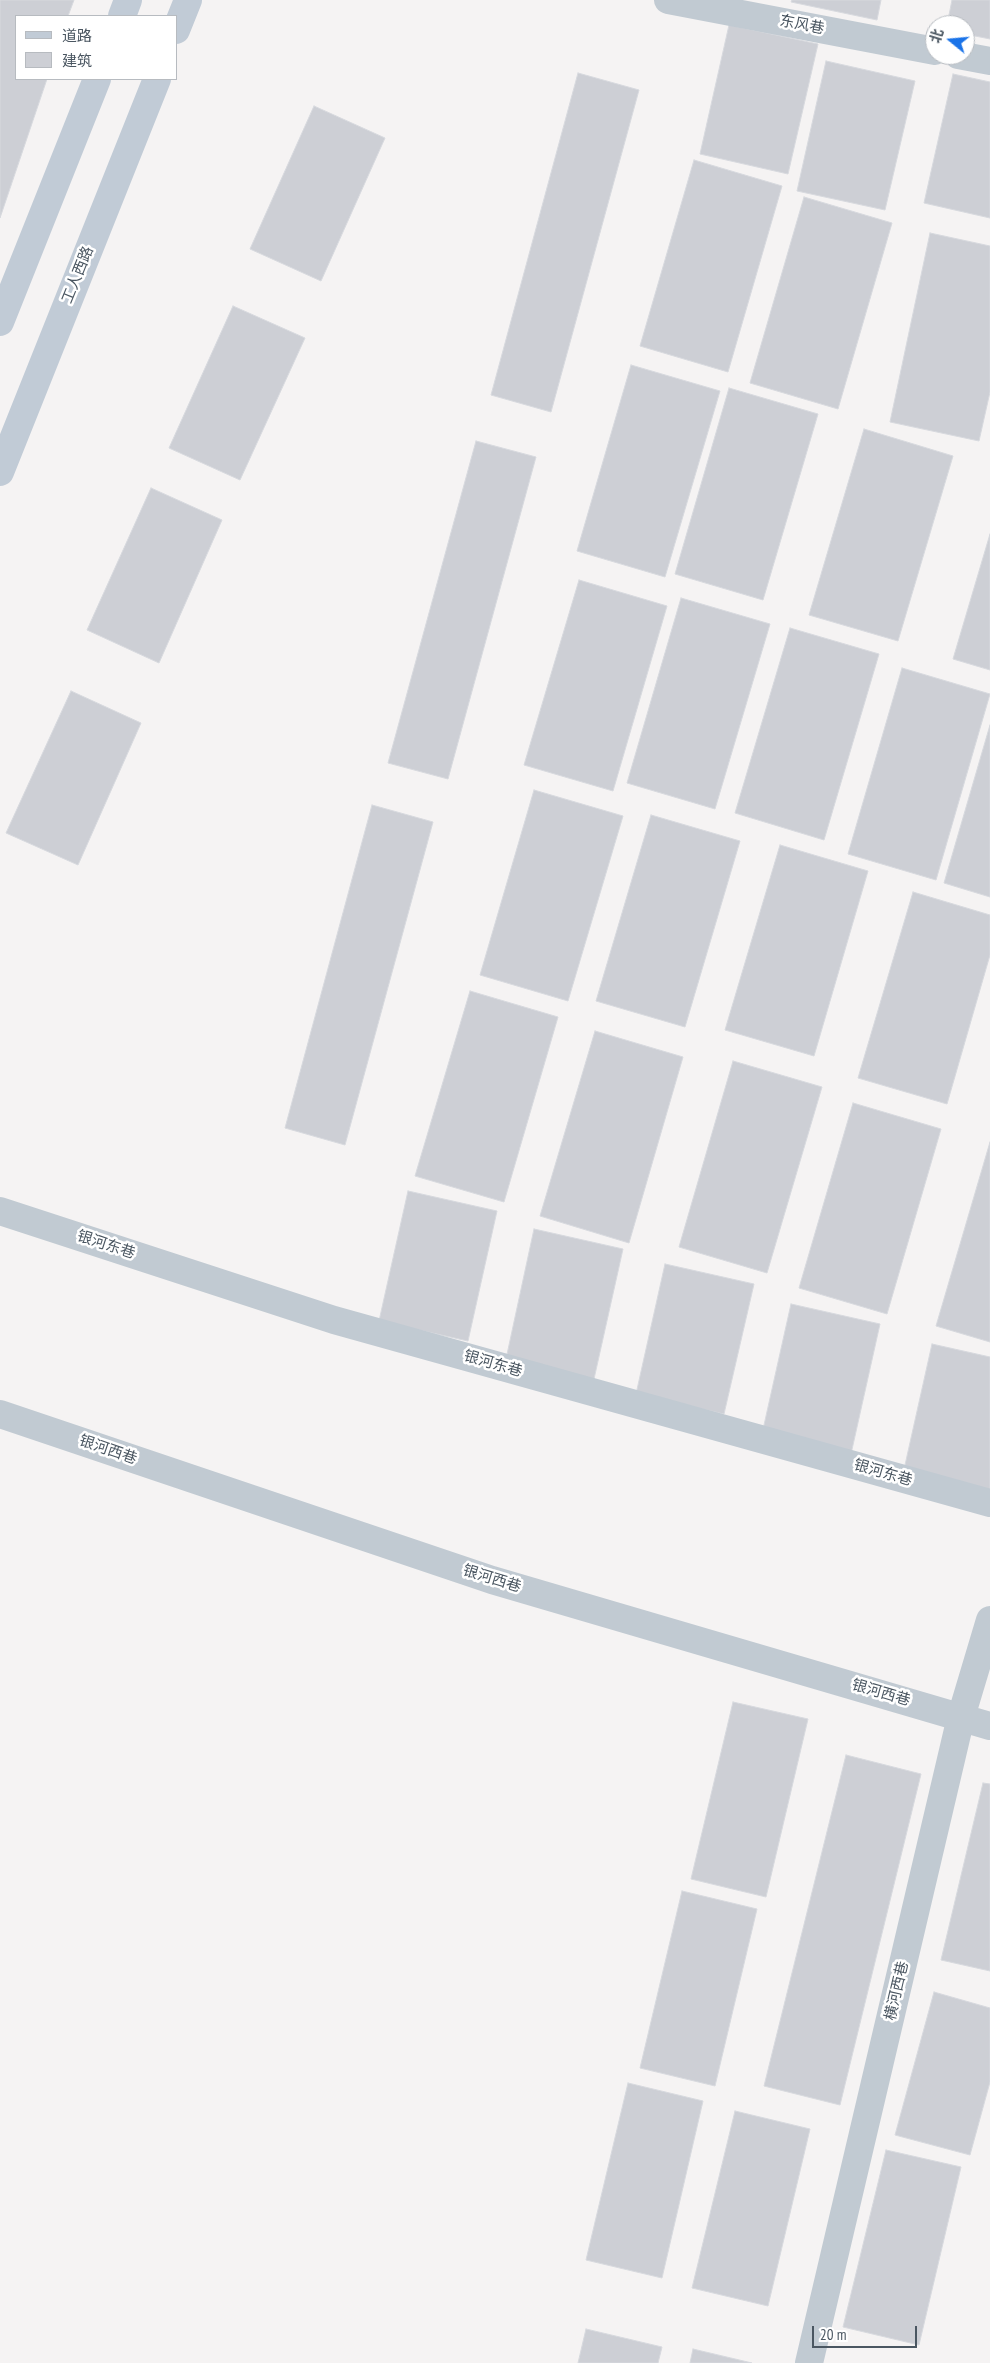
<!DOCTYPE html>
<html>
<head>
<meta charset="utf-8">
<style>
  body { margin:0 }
  #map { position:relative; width:990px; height:2363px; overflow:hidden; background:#f5f3f3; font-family:"PT Sans Narrow","Noto Sans SC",sans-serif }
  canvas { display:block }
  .legend { position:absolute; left:15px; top:15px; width:162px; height:65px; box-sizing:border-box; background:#fff; border:1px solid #b7bbc0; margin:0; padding:6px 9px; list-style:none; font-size:15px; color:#4a5661 }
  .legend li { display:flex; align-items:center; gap:10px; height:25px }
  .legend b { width:25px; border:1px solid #b7bbc0 }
  .north { position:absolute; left:925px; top:15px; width:50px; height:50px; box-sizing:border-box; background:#fff; border:1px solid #b7bbc0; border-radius:50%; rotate:287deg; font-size:14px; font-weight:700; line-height:20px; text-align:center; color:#4a5661 }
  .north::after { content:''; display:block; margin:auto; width:18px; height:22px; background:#1a73e8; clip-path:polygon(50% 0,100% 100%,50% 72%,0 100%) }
  .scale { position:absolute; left:812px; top:2326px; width:105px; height:22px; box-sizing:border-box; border:2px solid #4a5661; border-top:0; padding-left:6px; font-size:15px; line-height:18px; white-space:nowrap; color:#4a5661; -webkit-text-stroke:4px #fff; paint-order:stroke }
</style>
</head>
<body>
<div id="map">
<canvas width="990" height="2363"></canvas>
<ul class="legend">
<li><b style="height:6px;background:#c1cbd6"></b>道路</li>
<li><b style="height:14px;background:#cdcfd5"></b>建筑</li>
</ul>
<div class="north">北</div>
<div class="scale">20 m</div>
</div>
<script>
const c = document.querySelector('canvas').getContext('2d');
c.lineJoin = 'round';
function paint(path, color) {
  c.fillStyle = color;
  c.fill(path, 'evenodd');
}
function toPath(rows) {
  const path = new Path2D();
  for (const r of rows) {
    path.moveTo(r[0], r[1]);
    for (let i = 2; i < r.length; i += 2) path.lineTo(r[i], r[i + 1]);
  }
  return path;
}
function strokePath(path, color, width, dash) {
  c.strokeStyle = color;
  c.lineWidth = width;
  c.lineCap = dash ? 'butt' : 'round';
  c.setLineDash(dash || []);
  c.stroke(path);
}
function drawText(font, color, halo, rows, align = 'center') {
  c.font = font + ' "PT Sans Narrow","Noto Sans SC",sans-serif';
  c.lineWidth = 5;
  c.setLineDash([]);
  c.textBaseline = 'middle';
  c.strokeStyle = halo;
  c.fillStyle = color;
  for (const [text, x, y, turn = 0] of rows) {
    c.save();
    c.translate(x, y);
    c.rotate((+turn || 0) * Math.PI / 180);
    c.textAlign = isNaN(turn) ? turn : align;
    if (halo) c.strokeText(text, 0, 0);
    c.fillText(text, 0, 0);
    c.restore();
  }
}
const building = toPath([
  [0,0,74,0,68,16,16,16,16,79,47,79,0,218,0,0],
  [792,0,881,0,877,20,791,2,792,0],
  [952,0,990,0,990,39,965,34,965,25,947,25,952,0],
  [729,25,818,44,788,174,700,154,729,25],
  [826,61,915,81,885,210,797,191,826,61],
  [578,73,639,90,551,412,491,395,578,73],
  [953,74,990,82,990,218,924,203,953,74],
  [314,106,385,138,321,281,250,249,314,106],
  [694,160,782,186,728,372,640,346,694,160],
  [804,197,892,223,838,409,750,383,804,197],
  [930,233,990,246,990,392,979,441,890,422,930,233],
  [233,306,305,338,240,480,169,448,233,306],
  [631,365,720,391,665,577,577,551,631,365],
  [729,388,818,414,763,600,675,574,729,388],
  [864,429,953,456,898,641,809,615,864,429],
  [476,441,536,457,448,779,388,763,476,441],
  [151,488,222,520,159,663,87,630,151,488],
  [990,534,990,670,953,659,990,534],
  [579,580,667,606,613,791,524,765,579,580],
  [681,598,770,624,715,809,627,783,681,598],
  [790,628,879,654,824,840,735,813,790,628],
  [902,668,990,694,936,880,848,854,902,668],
  [71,691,141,723,78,865,6,833,71,691],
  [990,725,990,897,944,883,990,725],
  [534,790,623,816,568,1001,480,975,534,790],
  [372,805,433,822,345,1145,285,1128,372,805],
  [651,815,740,841,685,1027,596,1001,651,815],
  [780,845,868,871,814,1056,725,1030,780,845],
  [913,892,990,915,990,955,947,1104,858,1078,913,892],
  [470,991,558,1017,504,1202,415,1176,470,991],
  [595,1031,683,1057,629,1243,540,1216,595,1031],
  [733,1061,822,1087,767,1273,679,1247,733,1061],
  [853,1103,941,1129,887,1314,799,1288,853,1103],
  [990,1142,990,1342,936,1326,990,1142],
  [408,1191,497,1211,468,1341,379,1321,408,1191],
  [534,1229,623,1249,594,1379,506,1359,534,1229],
  [665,1264,754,1284,724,1414,636,1394,665,1264],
  [791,1304,880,1324,851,1454,762,1434,791,1304],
  [932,1344,990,1357,990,1494,903,1474,932,1344],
  [733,1702,808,1719,766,1897,691,1879,733,1702],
  [846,1755,921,1774,840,2105,764,2086,846,1755],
  [983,1783,990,1784,990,1971,941,1960,983,1783],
  [682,1891,757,1909,715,2086,640,2068,682,1891],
  [934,1992,990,2008,990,2082,970,2155,895,2135,934,1992],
  [628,2083,703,2101,662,2278,586,2260,628,2083],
  [735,2111,810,2129,768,2306,692,2288,735,2111],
  [886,2150,961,2167,919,2345,843,2327,886,2150],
  [586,2329,662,2347,658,2363,578,2363,586,2329],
  [693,2349,752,2363,690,2363,693,2349]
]);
paint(building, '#cdcfd5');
strokePath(building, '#d7d9de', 1);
strokePath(toPath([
  [668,0,935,51],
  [958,55,990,61],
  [0,1211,334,1320,990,1503],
  [0,1414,492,1580,990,1726],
  [809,2363,961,1717,990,1620]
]), '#c1cad2', 28);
strokePath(toPath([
  [122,16,128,0],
  [176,30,188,0],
  [0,322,97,79],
  [0,472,157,79]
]), '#c1cbd6', 28);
drawText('15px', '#4a5661', '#fff', [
  ["东风巷",802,25,11],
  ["工人西路",78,275,-68],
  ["银河东巷",106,1245,18],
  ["银河东巷",493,1364,16],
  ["银河西巷",108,1450,19],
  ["银河东巷",883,1473,16],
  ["银河西巷",492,1579,17],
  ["银河西巷",881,1693,16],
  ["横河西巷",897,1991,-77]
]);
</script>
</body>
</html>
